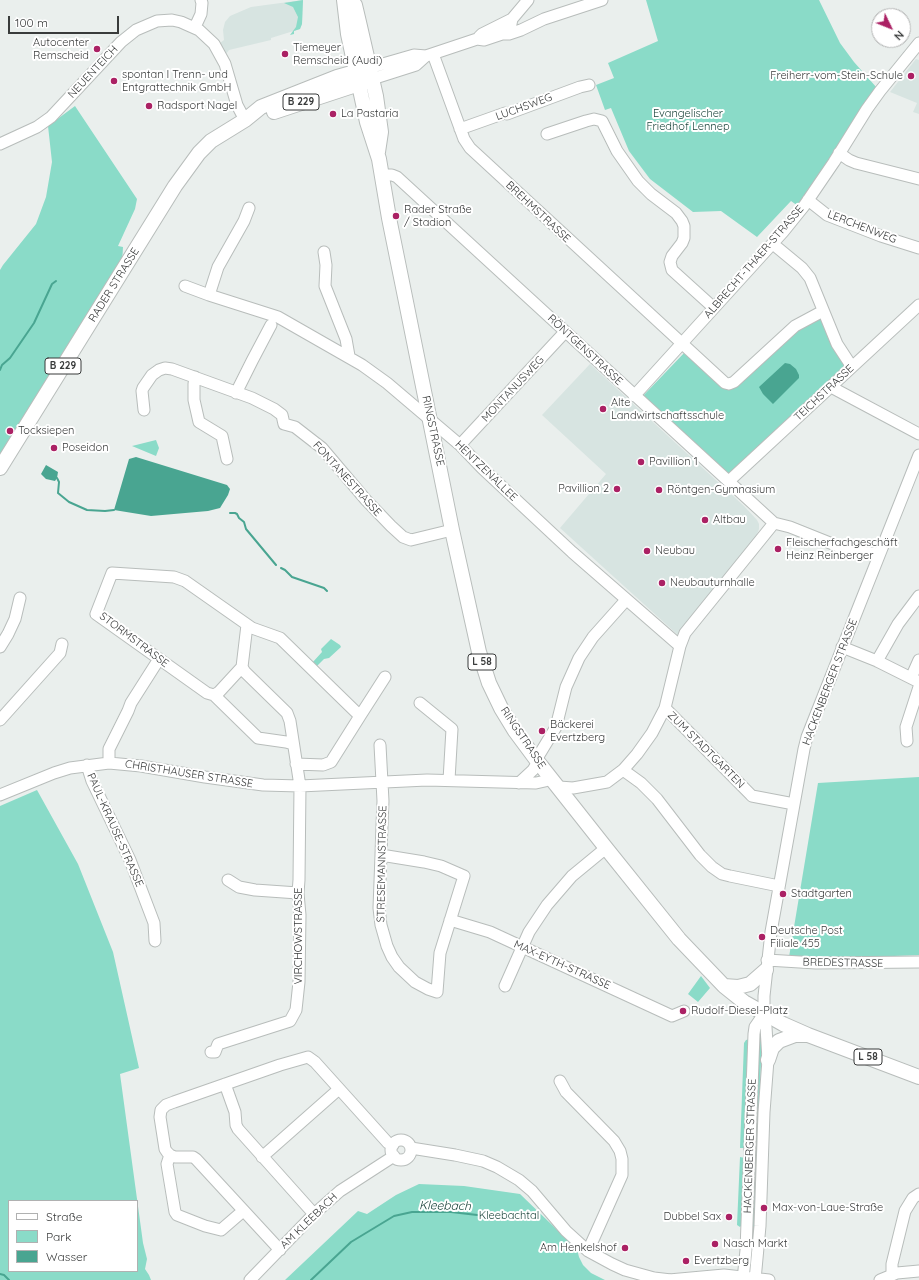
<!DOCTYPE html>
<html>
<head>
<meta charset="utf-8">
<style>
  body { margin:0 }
  #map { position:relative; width:919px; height:1280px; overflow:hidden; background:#eaefed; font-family:Quicksand,sans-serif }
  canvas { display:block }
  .legend { position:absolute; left:8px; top:1200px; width:130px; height:72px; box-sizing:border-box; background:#fff; border:1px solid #b0b1b1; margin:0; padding:5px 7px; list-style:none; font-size:12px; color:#393b3b }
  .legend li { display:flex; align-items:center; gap:8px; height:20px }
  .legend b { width:20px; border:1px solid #b0b1b1 }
  .north { position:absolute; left:871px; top:8px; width:40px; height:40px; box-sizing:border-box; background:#fff; border:1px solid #b0b1b1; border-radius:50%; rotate:133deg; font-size:11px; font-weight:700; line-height:16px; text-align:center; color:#393b3b }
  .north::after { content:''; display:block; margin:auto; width:14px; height:18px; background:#ab2164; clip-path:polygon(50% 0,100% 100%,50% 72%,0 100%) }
  .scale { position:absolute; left:8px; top:16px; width:111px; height:18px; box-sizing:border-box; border:2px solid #393b3b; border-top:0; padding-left:5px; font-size:12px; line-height:14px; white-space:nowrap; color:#393b3b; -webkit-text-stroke:3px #fff; paint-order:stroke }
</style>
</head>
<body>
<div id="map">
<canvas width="919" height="1280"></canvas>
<ul class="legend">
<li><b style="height:5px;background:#fff"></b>Straße</li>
<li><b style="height:11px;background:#8adbc8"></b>Park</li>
<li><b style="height:11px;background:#49a591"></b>Wasser</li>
</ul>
<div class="north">N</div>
<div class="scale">100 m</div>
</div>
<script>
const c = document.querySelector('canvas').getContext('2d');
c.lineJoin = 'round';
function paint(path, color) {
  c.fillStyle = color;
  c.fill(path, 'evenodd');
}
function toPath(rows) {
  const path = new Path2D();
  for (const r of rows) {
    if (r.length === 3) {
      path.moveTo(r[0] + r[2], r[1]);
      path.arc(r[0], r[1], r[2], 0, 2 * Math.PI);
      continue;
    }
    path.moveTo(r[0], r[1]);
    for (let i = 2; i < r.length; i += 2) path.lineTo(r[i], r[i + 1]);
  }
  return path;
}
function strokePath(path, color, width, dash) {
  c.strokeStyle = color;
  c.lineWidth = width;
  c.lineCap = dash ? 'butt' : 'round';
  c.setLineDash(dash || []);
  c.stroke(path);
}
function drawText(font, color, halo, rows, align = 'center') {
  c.font = font + ' Quicksand,sans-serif';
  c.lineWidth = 4;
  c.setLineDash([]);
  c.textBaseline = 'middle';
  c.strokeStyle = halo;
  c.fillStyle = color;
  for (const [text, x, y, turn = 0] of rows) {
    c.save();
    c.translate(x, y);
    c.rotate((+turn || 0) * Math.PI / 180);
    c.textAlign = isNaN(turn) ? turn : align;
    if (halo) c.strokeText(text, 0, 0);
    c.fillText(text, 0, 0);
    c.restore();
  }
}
paint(toPath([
  [303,0,302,24,300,29,271,38,271,40,229,50,226,54,220,43,224,40,223,30,225,22,230,16,251,7],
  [916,59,919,60,919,114,913,112,917,103,890,92],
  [590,364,744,506,757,520,759,524,759,529,755,539,679,636,560,528,606,474,542,415]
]), '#d7e4e1');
paint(toPath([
  [303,0,302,24,300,29,294,31,294,34,290,35,296,27,298,17,293,7,284,3],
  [646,0,819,0,840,43,854,62,877,88,798,206,791,201,757,237,721,211,693,212,650,179,629,151,611,108,605,110,596,85,614,78,608,63,658,41],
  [75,106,137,199,135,209,118,246,123,247,122,264,0,461,0,270,3,265,36,224,46,197,52,162,48,126],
  [821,316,847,367,729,477,641,398,686,351,722,386,787,336],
  [156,440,159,448,156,456,132,446],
  [331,639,340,645,341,647,329,658,324,659,316,667,312,663,322,652,321,649],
  [919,777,919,955,846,958,789,957,818,783],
  [37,790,78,864,113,952,139,1068,120,1074,143,1243,147,1259,145,1269,149,1275,151,1280,0,1280,0,806],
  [9,1201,137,1201,137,1271,9,1271],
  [701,976,710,988,698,1002,688,994],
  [757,1037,762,1037,753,1263,751,1263,752,1235,751,1196],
  [750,1039,745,1148,740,1148,744,1043,746,1040],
  [740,1157,745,1158,742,1225,740,1227,737,1225],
  [419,1184,464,1186,520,1194,577,1249,579,1257,583,1265,591,1273,605,1280,285,1280,358,1211,367,1214,396,1195]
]), '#8adbc8');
paint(toPath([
  [785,363,790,364,796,369,799,375,799,378,773,404,763,394,759,387],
  [136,457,227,485,230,489,228,495,220,508,208,511,151,516,114,510,129,459],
  [46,465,58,472,57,478,55,481,46,479,41,474]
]), '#49a591');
strokePath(toPath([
  [0,370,2,365,10,358,34,323,52,284,56,281],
  [57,478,59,482,58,493,69,502,87,510,105,511,114,510],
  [230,513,235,513,237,514,239,518,244,522,246,529,276,565],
  [281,568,285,570,292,577,324,588,327,591],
  [0,1274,4,1275,9,1280],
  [311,1280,351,1242,394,1216,412,1212,451,1212,486,1216,491,1219,505,1217,528,1218]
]), '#49a591', 2);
const minor = toPath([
  [195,27,201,14,202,3,201,0],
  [502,34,509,34,521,30,544,19,602,0],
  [479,37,482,34,512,19,528,0],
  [433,54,464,139,470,148,725,383,729,384,734,382,795,326,823,311],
  [369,68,414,55,426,56,477,39,484,40,502,34,511,24,512,19],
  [372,79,416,65,426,56],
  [460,129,505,113,507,114,580,87,589,85],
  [547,134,586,121,594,119,602,121,617,151,638,181,651,194,676,213,682,221,684,226,684,238,682,243,672,256,670,262,672,270,714,308],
  [0,144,37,127,51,117,121,42,136,30,157,21,172,20,181,22,199,30,214,44,225,64,237,105,245,120],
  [839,153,849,160,856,163,919,179],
  [382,175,392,175,397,177,774,523,790,527,850,551,879,554],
  [808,200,827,215,881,236,919,248],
  [773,244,802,268,810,278,837,344,852,367],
  [324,252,326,265,325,286,346,339,349,356],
  [185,286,209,295,278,317,362,365,387,383,460,445,482,468,572,552,680,646],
  [209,295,218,267,244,221,249,208],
  [195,377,194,384,194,400,199,422,222,436,227,459],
  [831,387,919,434],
  [236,393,252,361,271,325],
  [634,396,783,232,804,206,834,162,867,109,880,91,919,43],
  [144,410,142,391,143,388,152,375,159,370,165,368,172,369,252,398,274,409,282,415,284,424,295,427,322,448,366,500,391,526,403,537,411,540,452,530],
  [460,445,565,332],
  [729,481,919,305],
  [247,625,242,667,219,692,214,695,207,693,96,614,112,573,174,577,185,581,252,628,280,638,360,716,331,762,323,765,296,764],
  [0,647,8,634,15,619,20,598],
  [842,647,877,661,919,682],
  [877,661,898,624,919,596],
  [911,678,919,660],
  [214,695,258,738,286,742,293,744],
  [420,703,452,729,449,780],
  [665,708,750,794,752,796,794,804],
  [360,716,385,677],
  [0,720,60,653,62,644],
  [907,741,906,727,919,687],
  [380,745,383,801,382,825,381,855,379,908,381,925,387,946,392,957,399,967,415,982,428,989,437,992,440,953,464,876,441,866,424,862,381,855],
  [536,760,556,727,566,687,579,658,593,637,626,600],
  [109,763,109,749,128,711,131,703,159,659],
  [87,765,92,781,130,860,154,923,155,941],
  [623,770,641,783,657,799,700,855,712,867,722,874,730,876,779,886],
  [519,783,533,770,538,762],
  [559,787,573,788,607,782,623,770,637,754,652,733,665,708,680,646,685,633,774,523],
  [0,795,54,773,70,768,109,763,141,766,205,777,263,785,300,786,427,780,536,783,545,781,550,777],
  [228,880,239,887,255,890,298,893],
  [450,920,490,932,672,1016,684,1011],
  [767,960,816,963,919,962],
  [505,986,529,932,547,905,572,876,606,848],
  [211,1052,215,1052,218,1044,290,1021,296,1010,299,982,300,915,298,893,299,880,300,786,290,721,287,713,245,672,242,667],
  [560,1081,566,1092,614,1141,620,1151,622,1159,622,1175,588,1251],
  [225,1084,235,1112,236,1125,238,1129,314,1214],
  [401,1150,10],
  [411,1148,455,1155,483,1161,497,1167,519,1180,532,1191,566,1231,588,1251,612,1264,625,1270,654,1278,671,1280],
  [170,1155,167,1164,175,1212,177,1215,205,1226,221,1230,243,1211],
  [262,1157,339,1089],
  [280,1250,196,1159,193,1157,175,1157,170,1155,167,1152,165,1149,160,1117,161,1110,166,1105,174,1102,280,1065,308,1057,315,1062,388,1143,393,1145],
  [892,1274,892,1264,905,1211,913,1198,919,1194],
  [250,1280,314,1214,340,1191,394,1156],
  [669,1280,724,1275,769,1280],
  [743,1280,746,1250,754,1034,755,1027,764,1014],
  [755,1280,760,1226,764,1112,768,1060,766,1027,764,1014,764,996,771,932,804,749,807,737,919,455],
  [880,1280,897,1273,919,1271]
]);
const major = toPath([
  [344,0,348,34,367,122,379,159,389,218,403,287,452,530,479,652,489,683,501,708,515,731,538,762,606,848,679,939,724,986,744,1002,783,1024,808,1035,919,1077],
  [351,0,355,5,359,22,376,96,381,132,378,152],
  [274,112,368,81],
  [0,468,175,186,199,153,211,141,245,120,261,107,337,77,369,68],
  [724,986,738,987,750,984,766,970],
  [768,1060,772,1048,779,1041,795,1035,806,1035]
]);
strokePath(minor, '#b8bdbb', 13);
strokePath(major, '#b8bdbb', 16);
strokePath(minor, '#fff', 11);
strokePath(major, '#fff', 14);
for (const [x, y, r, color] of [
  [97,49,4,"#ab2164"],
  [285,54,4,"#ab2164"],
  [911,76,4,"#ab2164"],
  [114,81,4,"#ab2164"],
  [149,106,4,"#ab2164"],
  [333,114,4,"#ab2164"],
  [396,216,4,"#ab2164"],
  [603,409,4,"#ab2164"],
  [10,431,4,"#ab2164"],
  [54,448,4,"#ab2164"],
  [641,462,4,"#ab2164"],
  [617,489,4,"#ab2164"],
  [659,490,4,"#ab2164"],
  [705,520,4,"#ab2164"],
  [778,549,4,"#ab2164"],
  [647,551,4,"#ab2164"],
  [662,583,4,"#ab2164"],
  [542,731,4,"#ab2164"],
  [783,894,4,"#ab2164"],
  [762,937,4,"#ab2164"],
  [683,1011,4,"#ab2164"],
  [764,1208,4,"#ab2164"],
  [729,1217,4,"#ab2164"],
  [715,1244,4,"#ab2164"],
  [625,1248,4,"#ab2164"],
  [686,1261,4,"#ab2164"]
]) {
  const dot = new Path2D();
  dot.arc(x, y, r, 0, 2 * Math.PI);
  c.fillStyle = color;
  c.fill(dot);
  strokePath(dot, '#fff', 1.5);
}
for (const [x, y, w] of [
  [301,102,36],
  [63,366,36],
  [482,662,28],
  [868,1057,28]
]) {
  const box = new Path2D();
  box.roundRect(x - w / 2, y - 8, w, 16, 3);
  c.fillStyle = '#fff';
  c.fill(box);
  strokePath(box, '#393b3b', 1);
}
drawText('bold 10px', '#393b3b', null, [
  ["B 229",301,102],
  ["B 229",63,366],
  ["L 58",482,662],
  ["L 58",868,1057]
]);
drawText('11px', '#393b3b', '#fff', [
  ["Autocenter",89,43,"right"],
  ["Remscheid",89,56,"right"],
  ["Tiemeyer",293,48],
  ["Remscheid (Audi)",293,61],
  ["spontan I Trenn- und",122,75],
  ["Entgrattechnik GmbH",122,88],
  ["Freiherr-vom-Stein-Schule",903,76,"right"],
  ["Radsport Nagel",157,106],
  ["La Pastaria",341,114],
  ["Rader Straße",404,210],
  ["/ Stadion",404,223],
  ["Alte",611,403],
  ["Landwirtschaftsschule",611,416],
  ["Tocksiepen",18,431],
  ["Poseidon",62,448],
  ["Pavillion 1",649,462],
  ["Pavillion 2",609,489,"right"],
  ["Röntgen-Gymnasium",667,490],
  ["Altbau",713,520],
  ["Fleischerfachgeschäft",786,543],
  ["Heinz Reinberger",786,556],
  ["Neubau",655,551],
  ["Neubauturnhalle",670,583],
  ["Bäckerei",550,725],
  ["Evertzberg",550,738],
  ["Stadtgarten",791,894],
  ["Deutsche Post",770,931],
  ["Filiale 455",770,944],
  ["Rudolf-Diesel-Platz",691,1011],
  ["Max-von-Laue-Straße",772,1208],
  ["Dubbel Sax",721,1217,"right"],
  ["Nasch Markt",723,1244],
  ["Am Henkelshof",617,1248,"right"],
  ["Evertzberg",694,1261]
], 'left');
drawText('11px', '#393b3b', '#fff', [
  ["NEUENTEICH",93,72,-47],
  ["LUCHSWEG",524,107,-20],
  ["BREHMSTRASSE",538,212,43],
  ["LERCHENWEG",862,227,21],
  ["ALBRECHT-THAER-STRASSE",754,262,-49],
  ["RADER STRASSE",114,285,-58],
  ["RÖNTGENSTRASSE",585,350,43],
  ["MONTANUSWEG",513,389,-47],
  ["TEICHSTRASSE",824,393,-43],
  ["RINGSTRASSE",433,431,78],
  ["HENTZENALLEE",486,471,44],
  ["FONTANESTRASSE",347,479,48],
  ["STORMSTRASSE",134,640,37],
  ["HACKENBERGER STRASSE",830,682,-69],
  ["RINGSTRASSE",523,738,56],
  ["ZUM STADTGARTEN",706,750,45],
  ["CHRISTHAUSER STRASSE",189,774,9],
  ["PAUL-KRAUSE-STRASSE",115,830,66],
  ["STRESEMANNSTRASSE",382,864,-89],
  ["VIRCHOWSTRASSE",299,936,-90],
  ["BREDESTRASSE",843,963,1],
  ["MAX-EYTH-STRASSE",562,965,24],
  ["HACKENBERGER STRASSE",750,1146,-88],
  ["AM KLEEBACH",309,1221,-44]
]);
drawText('11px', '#1c453c', '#fff', [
  ["Evangelischer",688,114],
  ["Friedhof Lennep",688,127],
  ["Kleebachtal",509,1216]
]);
drawText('italic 12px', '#174138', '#fff', [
  ["Kleebach",445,1206,1]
]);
</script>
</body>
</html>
